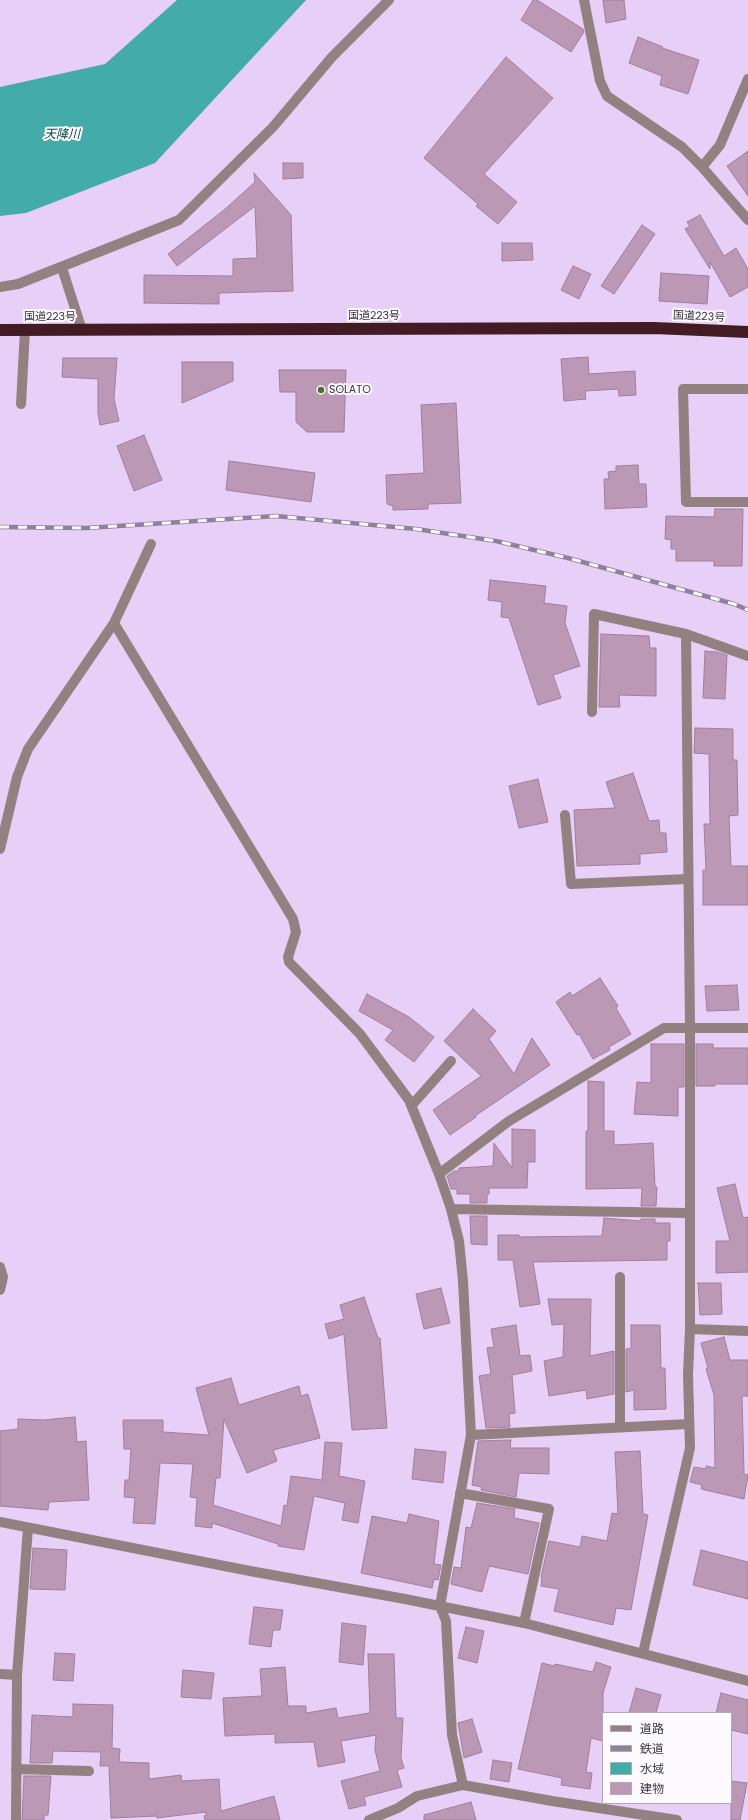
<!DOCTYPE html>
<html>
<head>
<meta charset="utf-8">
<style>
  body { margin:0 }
  #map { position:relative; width:748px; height:1820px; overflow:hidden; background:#e7cff7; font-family:Poppins,"Noto Sans JP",sans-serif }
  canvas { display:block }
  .legend { position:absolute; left:602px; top:1712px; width:130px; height:92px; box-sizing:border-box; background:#fcfafe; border:1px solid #b0abb3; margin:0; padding:5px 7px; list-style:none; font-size:12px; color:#3d3443 }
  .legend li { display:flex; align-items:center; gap:8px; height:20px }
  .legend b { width:20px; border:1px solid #b0abb3 }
</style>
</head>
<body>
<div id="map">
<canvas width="748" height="1820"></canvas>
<ul class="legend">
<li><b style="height:5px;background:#947f81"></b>道路</li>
<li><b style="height:5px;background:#91809c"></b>鉄道</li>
<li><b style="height:11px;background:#43aba8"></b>水域</li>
<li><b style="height:11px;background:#bb98b5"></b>建物</li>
</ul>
</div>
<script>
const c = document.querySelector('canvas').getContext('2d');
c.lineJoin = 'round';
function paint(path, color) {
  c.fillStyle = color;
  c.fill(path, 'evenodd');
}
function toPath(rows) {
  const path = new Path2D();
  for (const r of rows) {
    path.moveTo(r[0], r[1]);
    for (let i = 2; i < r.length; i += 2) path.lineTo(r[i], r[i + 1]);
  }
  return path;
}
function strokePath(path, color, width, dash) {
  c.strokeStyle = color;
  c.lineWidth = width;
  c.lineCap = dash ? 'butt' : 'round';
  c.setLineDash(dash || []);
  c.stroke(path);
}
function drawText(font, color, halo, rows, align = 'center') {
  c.font = font + ' Poppins,"Noto Sans JP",sans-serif';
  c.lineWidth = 4;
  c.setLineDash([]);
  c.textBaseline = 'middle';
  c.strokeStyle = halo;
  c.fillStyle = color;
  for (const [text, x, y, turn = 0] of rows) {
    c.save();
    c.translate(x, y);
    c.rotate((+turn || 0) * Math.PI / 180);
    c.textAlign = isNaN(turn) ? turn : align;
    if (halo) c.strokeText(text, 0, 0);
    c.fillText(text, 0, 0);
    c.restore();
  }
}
paint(toPath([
  [177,0,306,0,155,163,26,213,0,216,0,87,105,64]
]), '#43aba8');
const building = toPath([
  [533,0,537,0,583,29,584,32,571,52,521,20,533,0],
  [603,0,624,0,626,19,606,23,603,0],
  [638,37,663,47,662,48,699,60,688,94,660,85,662,76,629,63,638,37],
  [506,57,553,98,484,174,517,202,498,224,476,206,478,204,424,158,506,57],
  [748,151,748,196,727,166,748,151],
  [283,163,303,163,303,178,283,179,283,163],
  [254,173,291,215,293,291,219,293,219,304,144,303,144,275,233,276,233,259,257,258,255,206,177,266,168,254,224,210,255,182,254,173],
  [700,215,724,256,736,248,748,269,748,287,730,297,710,262,710,269,685,229,690,226,687,222,700,215],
  [642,225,655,234,614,294,601,286,642,225],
  [502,243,532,243,533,260,502,261,502,243],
  [573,266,591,274,579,299,561,290,573,266],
  [661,273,709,276,707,304,659,301,661,273],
  [588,357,589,374,635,371,636,395,619,396,618,389,585,391,586,399,564,401,561,359,588,357],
  [63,358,117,358,114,399,119,421,100,425,98,413,98,379,62,377,63,358],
  [182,362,233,362,233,381,182,403,182,362],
  [279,370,346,370,344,432,307,432,296,422,296,392,280,392,279,370],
  [456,403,461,503,428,504,428,509,393,510,393,506,387,504,386,475,424,473,421,405,456,403],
  [144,435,162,480,134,491,117,446,144,435],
  [229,461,315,473,311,502,226,490,229,461],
  [638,465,639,484,646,484,647,507,605,509,604,479,609,479,608,472,616,471,616,466,638,465],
  [715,509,743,509,742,566,714,566,714,561,676,561,676,549,671,549,671,540,665,539,666,516,714,517,715,509],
  [490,580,546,586,544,603,567,606,565,623,580,666,553,675,561,698,538,705,509,618,501,617,502,602,488,600,490,580],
  [601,634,649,636,650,648,656,648,656,696,619,695,620,707,599,707,601,634],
  [705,651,717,652,727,655,725,699,703,698,705,651],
  [695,728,733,729,733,760,737,760,738,815,729,816,731,866,748,866,748,905,703,905,703,870,706,870,704,824,710,824,709,754,694,753,695,728],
  [633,773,649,821,659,820,660,833,666,833,667,852,640,854,640,864,577,866,574,810,615,808,606,782,633,773],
  [538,779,548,822,519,828,509,786,538,779],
  [600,978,618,1006,616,1008,631,1034,609,1047,610,1050,593,1059,579,1034,577,1035,556,1002,570,992,572,996,600,978],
  [737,985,739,1010,707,1011,705,986,737,985],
  [367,994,409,1017,434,1037,414,1062,385,1040,393,1030,359,1011,367,994],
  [473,1009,496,1031,489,1039,514,1074,532,1038,550,1065,475,1116,476,1117,450,1135,433,1110,481,1076,444,1041,473,1009],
  [651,1044,684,1044,684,1087,678,1087,678,1116,634,1114,637,1082,651,1083,651,1044],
  [696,1044,713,1044,713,1048,748,1048,748,1084,715,1084,715,1086,696,1086,696,1044],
  [588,1081,604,1082,604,1131,614,1131,614,1145,653,1143,655,1187,657,1187,656,1206,641,1206,642,1188,586,1189,586,1131,588,1131,588,1081],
  [512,1129,535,1130,535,1162,528,1162,527,1188,489,1188,489,1194,487,1194,487,1203,470,1203,470,1194,457,1194,457,1189,451,1189,447,1176,454,1171,459,1171,459,1168,493,1166,494,1143,512,1168,512,1129],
  [735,1184,743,1218,748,1217,748,1272,716,1273,716,1241,730,1241,717,1188,735,1184],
  [470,1216,487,1216,487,1245,471,1244,470,1216],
  [604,1218,640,1221,641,1219,655,1219,655,1223,670,1223,670,1241,667,1241,667,1260,533,1262,540,1304,520,1307,513,1260,498,1260,498,1235,519,1235,519,1237,602,1236,604,1218],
  [698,1283,721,1283,722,1314,700,1315,698,1283],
  [441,1288,450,1323,424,1329,416,1294,441,1288],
  [364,1297,378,1338,380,1338,387,1428,352,1430,344,1334,329,1339,325,1324,344,1319,340,1305,364,1297],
  [548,1299,591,1299,590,1356,614,1351,614,1394,587,1399,586,1390,549,1396,544,1361,563,1357,564,1324,552,1325,548,1299],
  [516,1325,520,1356,530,1355,532,1371,512,1375,515,1413,509,1414,510,1427,486,1428,479,1376,491,1374,487,1348,494,1347,491,1329,516,1325],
  [631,1325,660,1325,661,1368,665,1368,666,1409,634,1410,634,1390,626,1392,626,1349,631,1348,631,1325],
  [724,1337,730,1360,748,1360,748,1396,742,1396,744,1474,748,1475,744,1499,701,1489,702,1485,690,1482,694,1467,706,1469,706,1466,715,1468,714,1395,706,1369,708,1368,701,1343,724,1337],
  [231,1378,239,1405,299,1386,301,1396,308,1394,320,1438,273,1450,277,1461,247,1473,224,1419,220,1478,216,1478,213,1505,281,1526,284,1505,287,1506,291,1476,322,1480,325,1442,342,1443,339,1476,365,1481,358,1523,342,1520,345,1503,314,1496,304,1550,278,1546,278,1544,212,1523,212,1528,195,1526,197,1498,190,1497,193,1464,160,1463,155,1524,133,1523,135,1498,124,1497,125,1480,129,1480,131,1449,124,1449,123,1420,163,1420,163,1432,209,1435,196,1388,231,1378],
  [75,1417,77,1442,86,1441,89,1500,49,1502,48,1510,0,1506,0,1431,18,1429,18,1419,43,1420,75,1417],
  [511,1440,510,1448,549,1448,549,1474,519,1473,516,1497,481,1490,482,1487,472,1485,478,1441,511,1440],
  [415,1449,446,1452,443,1483,412,1479,415,1449],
  [640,1451,643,1514,648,1515,631,1610,616,1608,613,1625,554,1611,559,1589,541,1586,542,1577,541,1577,549,1541,580,1547,582,1536,607,1541,612,1513,618,1514,615,1452,640,1451],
  [477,1503,515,1509,514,1518,539,1523,528,1574,489,1566,482,1592,451,1584,454,1567,461,1568,466,1527,471,1528,477,1503],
  [409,1514,439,1521,434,1564,441,1565,438,1580,434,1579,432,1588,361,1573,372,1516,407,1523,409,1514],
  [33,1548,67,1550,65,1590,30,1589,33,1548],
  [701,1550,748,1562,748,1599,693,1585,701,1550],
  [254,1607,283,1610,280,1630,273,1630,271,1647,249,1644,254,1607],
  [342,1623,366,1626,363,1665,339,1662,342,1623],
  [466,1627,484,1631,477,1663,458,1658,466,1627],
  [55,1653,75,1654,73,1681,53,1680,55,1653],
  [368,1654,394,1654,396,1718,403,1718,401,1758,404,1768,397,1770,402,1787,364,1797,366,1805,349,1809,341,1781,380,1771,375,1750,376,1735,341,1741,345,1762,318,1767,314,1742,275,1743,275,1734,225,1736,223,1698,262,1696,260,1669,285,1667,288,1706,306,1706,306,1713,336,1708,338,1718,370,1713,368,1654],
  [596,1662,611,1667,603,1693,603,1741,591,1738,586,1772,592,1773,590,1789,561,1785,562,1778,518,1769,542,1663,554,1666,555,1664,593,1672,596,1662],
  [183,1670,214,1673,211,1699,181,1697,183,1670],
  [636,1688,661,1695,656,1713,629,1713,636,1688],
  [721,1693,748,1700,748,1734,731,1730,731,1713,716,1713,721,1693],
  [73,1704,113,1705,112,1748,120,1749,119,1762,149,1763,149,1779,181,1775,182,1781,219,1779,221,1811,274,1796,280,1820,205,1820,204,1816,206,1815,206,1812,157,1818,157,1816,111,1818,109,1766,100,1766,101,1752,53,1751,52,1763,30,1763,32,1715,73,1717,73,1704],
  [472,1719,482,1752,464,1758,458,1723,472,1719],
  [493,1760,512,1763,509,1782,490,1779,493,1760],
  [24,1776,51,1776,48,1815,44,1815,44,1820,22,1820,24,1776],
  [731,1781,747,1783,740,1820,731,1820,731,1781],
  [471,1802,476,1820,424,1820,424,1815,471,1802]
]);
paint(building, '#bb98b5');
strokePath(building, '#a17e9b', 1);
strokePath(toPath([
  [584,0,600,81,607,96,682,147,702,167,748,220],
  [702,167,720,145,748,79],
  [62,268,82,330],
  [0,287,18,284,179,220,273,127,332,57,389,0],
  [748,389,683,389,686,502,748,502],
  [21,404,25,330],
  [114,623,293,919,296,932,288,957,289,962,360,1034,409,1100,439,1174],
  [592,712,594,614,686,634],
  [565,815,571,884,688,879],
  [0,849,17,777,28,749,114,623,151,544],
  [412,1105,451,1061],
  [451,1209,689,1213],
  [0,1267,3,1277,0,1290],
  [690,1329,748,1331],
  [620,1427,620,1277],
  [471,1435,689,1424],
  [460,1493,549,1509,524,1623],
  [0,1522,250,1571,405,1599,524,1623,748,1681],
  [643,1653,690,1448,688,1374,690,1329,690,1027,686,634,748,656],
  [0,1674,17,1675],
  [16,1769,89,1771],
  [463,1785,452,1735,446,1621,440,1606,471,1435,463,1281,459,1241,451,1209,439,1174,509,1121,664,1028,748,1028],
  [16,1820,17,1675,28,1528],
  [369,1820,398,1808,417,1796,463,1785,552,1801,677,1820]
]), '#947f81', 10);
strokePath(toPath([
  [0,330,654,328,748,332]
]), '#421c22', 12);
const rail = toPath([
  [0,527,86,528,276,516,416,529,496,541,568,558,734,604,748,610]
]);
strokePath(rail, '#91809c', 4.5);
strokePath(rail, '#fcfafe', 3, [9]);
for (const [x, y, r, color] of [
  [321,390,4,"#4b7028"]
]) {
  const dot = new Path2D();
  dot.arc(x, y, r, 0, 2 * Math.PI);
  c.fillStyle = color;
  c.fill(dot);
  strokePath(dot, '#fcfafe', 1.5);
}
drawText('11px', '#3d3443', '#fcfafe', [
  ["国道223号",374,316],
  ["国道223号",50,317],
  ["国道223号",699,317,3]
]);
drawText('11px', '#3d3443', '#fcfafe', [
  ["SOLATO",329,390]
], 'left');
drawText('italic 12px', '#024443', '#fcfafe', [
  ["天降川",62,135]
]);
</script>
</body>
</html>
